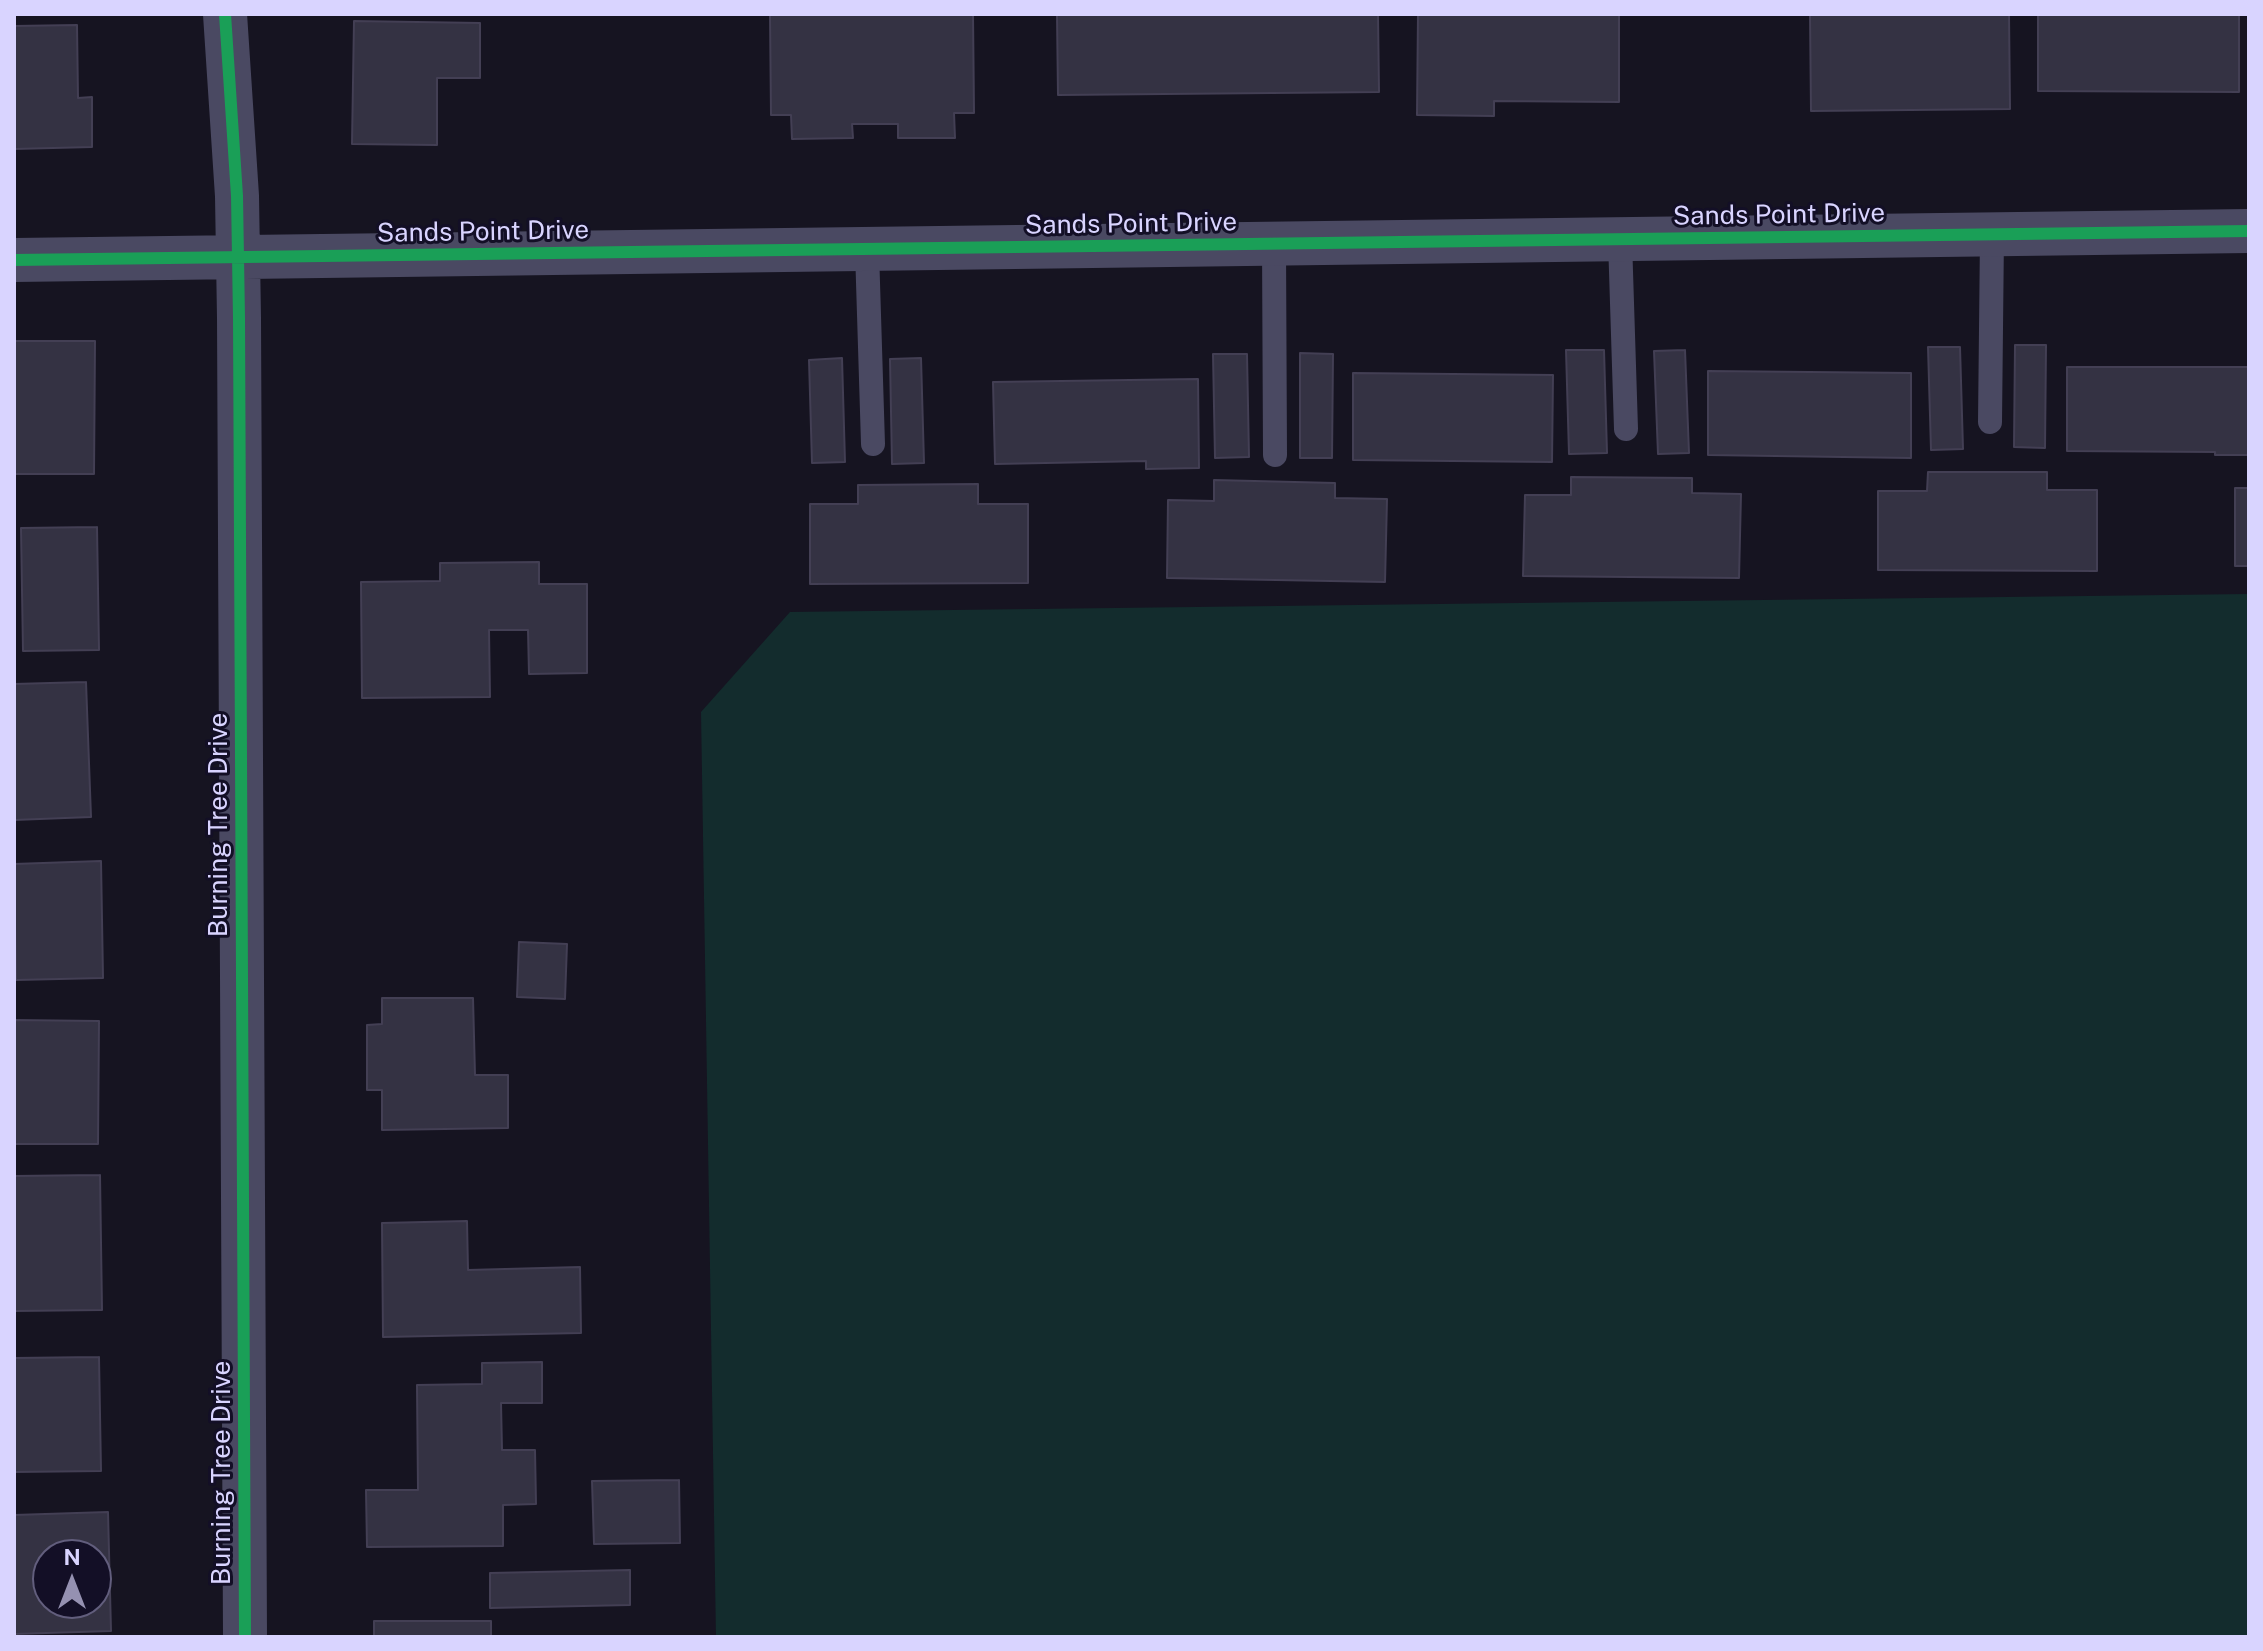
<!DOCTYPE html>
<html>
<head>
<meta charset="utf-8">
<style>
  body { margin:0 }
  #map { position:relative; width:2263px; height:1651px; overflow:hidden; background:#161421; font-family:"Public Sans",sans-serif }
  canvas { display:block }
  .frame { position:absolute; inset:0; border:16px solid #d9d4ff; pointer-events:none }
  .north { position:absolute; left:32px; top:1539px; width:80px; height:80px; box-sizing:border-box; background:#130f26; border:2px solid #625e7d; border-radius:50%; rotate:0deg; font-size:22px; font-weight:700; line-height:32px; text-align:center; color:#d9d4ff }
  .north::after { content:''; display:block; margin:auto; width:28px; height:36px; background:#9591b1; clip-path:polygon(50% 0,100% 100%,50% 72%,0 100%) }
</style>
</head>
<body>
<div id="map">
<canvas width="2263" height="1651"></canvas>
<div class="frame"></div>
<div class="north">N</div>
</div>
<script>
const c = document.querySelector('canvas').getContext('2d');
c.lineJoin = 'round';
function paint(path, color) {
  c.fillStyle = color;
  c.fill(path, 'evenodd');
}
function toPath(rows) {
  const path = new Path2D();
  for (const r of rows) {
    path.moveTo(r[0], r[1]);
    for (let i = 2; i < r.length; i += 2) path.lineTo(r[i], r[i + 1]);
  }
  return path;
}
function strokePath(path, color, width, dash) {
  c.strokeStyle = color;
  c.lineWidth = width;
  c.lineCap = dash ? 'butt' : 'round';
  c.setLineDash(dash || []);
  c.stroke(path);
}
function drawText(font, color, halo, rows, align = 'center') {
  c.font = font + ' "Public Sans",sans-serif';
  c.lineWidth = 6;
  c.setLineDash([]);
  c.textBaseline = 'middle';
  c.strokeStyle = halo;
  c.fillStyle = color;
  for (const [text, x, y, turn = 0] of rows) {
    c.save();
    c.translate(x, y);
    c.rotate((+turn || 0) * Math.PI / 180);
    c.textAlign = isNaN(turn) ? turn : align;
    if (halo) c.strokeText(text, 0, 0);
    c.fillText(text, 0, 0);
    c.restore();
  }
}
paint(toPath([
  [2249,594,2249,1637,716,1637,701,712,790,612]
]), '#132c2d');
const building = toPath([
  [770,14,973,14,974,113,954,113,955,138,898,138,898,124,852,124,853,138,792,139,791,115,771,115,770,14],
  [1057,14,1378,14,1379,92,1058,95,1057,14],
  [1418,14,1619,14,1619,102,1494,101,1494,116,1417,115,1418,14],
  [1810,14,2009,14,2010,109,1811,111,1810,14],
  [2038,14,2239,14,2239,92,2038,91,2038,14],
  [354,21,480,23,480,78,437,78,437,145,352,144,354,21],
  [77,25,78,98,92,97,92,147,14,149,14,26,77,25],
  [14,341,95,341,94,474,14,474,14,341],
  [2015,345,2046,345,2045,448,2014,447,2015,345],
  [1928,347,1960,347,1963,449,1931,450,1928,347],
  [1566,350,1604,350,1607,453,1569,454,1566,350],
  [1685,350,1689,453,1658,454,1654,351,1685,350],
  [1300,353,1333,354,1332,458,1300,458,1300,353],
  [1213,354,1247,354,1249,457,1215,458,1213,354],
  [842,358,845,462,812,463,809,360,842,358],
  [921,358,924,463,892,464,890,359,921,358],
  [2067,367,2249,367,2249,455,2215,455,2215,452,2067,451,2067,367],
  [1708,371,1911,373,1911,458,1708,455,1708,371],
  [1353,373,1553,375,1552,462,1353,460,1353,373],
  [1198,379,1199,468,1146,469,1146,461,995,464,993,382,1198,379],
  [1928,472,2047,472,2047,490,2097,490,2097,571,1878,570,1878,491,1927,491,1928,472],
  [1571,477,1692,478,1692,493,1741,494,1739,578,1523,576,1525,495,1571,495,1571,477],
  [1214,480,1335,483,1335,498,1387,499,1385,582,1167,578,1168,500,1214,501,1214,480],
  [978,484,978,504,1028,504,1028,583,810,584,810,504,858,504,858,485,978,484],
  [2235,488,2249,488,2249,566,2235,566,2235,488],
  [97,527,99,650,23,651,21,528,97,527],
  [539,562,539,584,587,584,587,673,529,674,528,630,489,630,490,697,362,698,361,582,440,581,440,563,539,562],
  [86,682,91,817,14,820,14,684,86,682],
  [101,861,103,978,16,980,14,864,101,861],
  [519,942,567,944,565,999,517,997,519,942],
  [382,998,473,998,475,1075,508,1075,508,1128,382,1130,382,1090,367,1090,367,1025,382,1024,382,998],
  [14,1020,99,1021,98,1144,14,1144,14,1020],
  [100,1175,102,1310,14,1311,14,1176,100,1175],
  [467,1221,468,1270,580,1267,581,1333,383,1337,382,1223,467,1221],
  [99,1357,101,1471,14,1472,14,1358,99,1357],
  [542,1362,542,1403,501,1403,502,1450,535,1450,536,1504,503,1505,503,1546,367,1547,366,1490,418,1490,417,1385,482,1384,482,1363,542,1362],
  [679,1480,680,1543,594,1544,592,1481,679,1480],
  [108,1512,111,1631,14,1634,14,1515,108,1512],
  [48,1555,96,1555,96,1603,48,1603,48,1555],
  [630,1570,630,1605,490,1608,490,1573,630,1570],
  [374,1621,491,1621,491,1637,374,1637,374,1621]
]);
paint(building, '#343243');
strokePath(building, '#433f54', 2);
strokePath(toPath([
  [1620,240,1626,429],
  [1274,244,1275,455],
  [867,250,873,444],
  [1990,422,1992,235]
]), '#4a4962', 24);
strokePath(toPath([
  [225,14,237,196,239,318,245,1637],
  [14,260,2249,231]
]), '#4a4962', 44);
strokePath(toPath([
  [225,14,237,196,239,318,245,1637],
  [14,260,2249,231]
]), '#1a9f57', 12);
drawText('26px', '#d9d4ff', '#130f26', [
  ["Sands Point Drive",1779,215,-1],
  ["Sands Point Drive",1131,224,-1],
  ["Sands Point Drive",483,232,-1],
  ["Burning Tree Drive",219,825,-90],
  ["Burning Tree Drive",222,1473,-90]
]);
</script>
</body>
</html>
